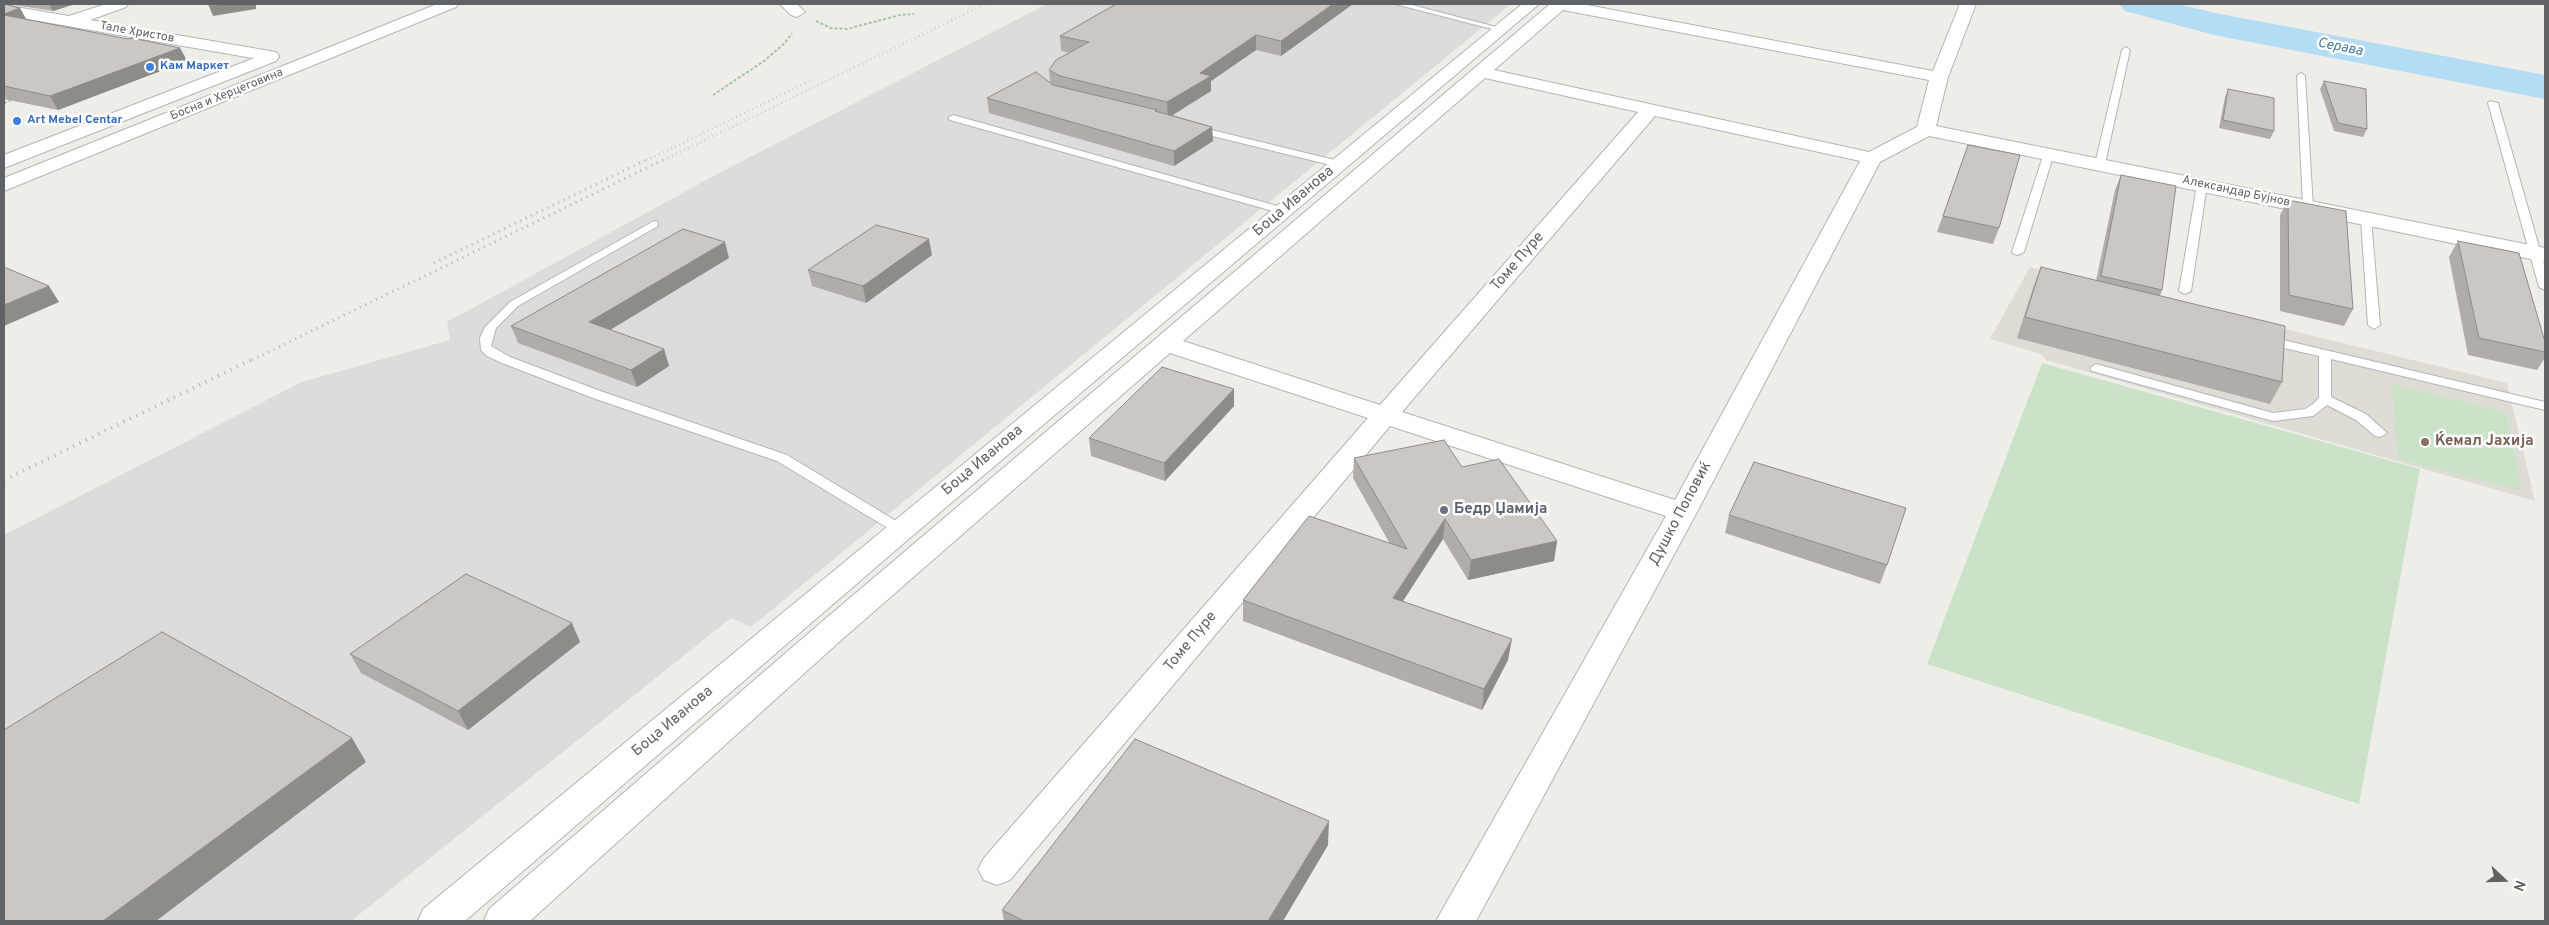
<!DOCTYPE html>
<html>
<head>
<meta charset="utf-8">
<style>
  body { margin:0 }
  #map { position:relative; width:2549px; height:925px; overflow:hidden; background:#efede8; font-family:Overpass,sans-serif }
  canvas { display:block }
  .frame { position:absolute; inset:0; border:5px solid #5f6366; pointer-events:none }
  .north { position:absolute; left:2479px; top:855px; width:50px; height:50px; -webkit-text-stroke:4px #fff; paint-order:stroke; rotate:111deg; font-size:14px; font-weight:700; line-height:20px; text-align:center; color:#5f6366 }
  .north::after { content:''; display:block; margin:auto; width:18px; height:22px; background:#5f6366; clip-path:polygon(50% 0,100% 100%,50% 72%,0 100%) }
</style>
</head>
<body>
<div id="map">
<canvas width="2549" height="925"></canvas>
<div class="frame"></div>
<div class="north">N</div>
</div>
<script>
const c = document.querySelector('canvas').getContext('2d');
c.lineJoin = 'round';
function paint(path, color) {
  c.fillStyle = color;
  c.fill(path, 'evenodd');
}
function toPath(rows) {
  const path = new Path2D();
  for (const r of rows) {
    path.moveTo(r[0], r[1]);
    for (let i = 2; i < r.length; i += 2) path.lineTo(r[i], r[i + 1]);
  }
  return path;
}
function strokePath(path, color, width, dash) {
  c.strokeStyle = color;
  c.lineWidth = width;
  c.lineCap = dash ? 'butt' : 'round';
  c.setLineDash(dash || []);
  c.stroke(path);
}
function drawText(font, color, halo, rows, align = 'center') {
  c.font = font + ' Overpass,sans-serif';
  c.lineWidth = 5;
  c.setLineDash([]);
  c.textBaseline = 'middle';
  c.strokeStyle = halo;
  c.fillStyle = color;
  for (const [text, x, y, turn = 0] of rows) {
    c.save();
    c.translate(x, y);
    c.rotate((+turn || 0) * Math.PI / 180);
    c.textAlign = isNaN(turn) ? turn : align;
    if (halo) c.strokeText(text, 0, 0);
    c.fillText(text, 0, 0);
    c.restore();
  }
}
paint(toPath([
  [1047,4,1511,4,751,627,731,618,351,921,4,921,4,535,302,382,450,340,447,322,721,172]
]), '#dedcda');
paint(toPath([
  [2030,267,2507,383,2535,501,2046,360,2041,354,1990,339]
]), '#dfdcd6');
paint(toPath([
  [2042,363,2420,469,2359,804,1927,664],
  [2392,384,2506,412,2522,491,2398,459]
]), '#cae3c8');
paint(toPath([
  [2119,4,2178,4,2215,13,2545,75,2545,99,2214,35,2125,11,2119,4]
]), '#b3ddf5');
const service = toPath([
  [1395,4,1408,4,1504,29,1500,31,1395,4],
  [2126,47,2130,50,2105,164,2100,167,2095,164,2122,50,2126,47],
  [2301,73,2305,76,2313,207,2308,210,2303,207,2297,76,2301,73],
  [2490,101,2498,103,2545,268,2545,290,2539,287,2488,103,2490,101],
  [953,115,1288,209,1289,211,1288,213,1280,213,950,120,948,118,953,115],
  [1195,126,1343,162,1344,164,1339,167,1192,131,1192,127,1195,126],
  [2049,150,2054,153,2024,252,2018,255,2014,254,2012,252,2044,153,2049,150],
  [2202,182,2207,185,2191,291,2185,294,2179,291,2197,185,2202,182],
  [2366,216,2371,219,2380,325,2374,329,2368,325,2361,219,2366,216],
  [654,221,658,222,658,226,518,306,496,328,491,346,510,357,603,392,787,455,906,527,908,530,906,533,896,533,777,461,593,398,502,363,487,356,481,350,480,338,485,327,510,302,654,221],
  [2266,336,2545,402,2545,410,2331,359,2331,397,2366,414,2387,433,2380,437,2375,436,2356,420,2327,405,2313,416,2273,421,2092,371,2090,368,2096,364,2273,413,2305,409,2313,404,2319,398,2319,356,2262,343,2260,340,2262,337,2266,336]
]);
const minor = toPath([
  [106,4,128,4,126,7,90,20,270,51,276,52,279,56,276,60,270,61,4,15,4,5,69,16,106,4],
  [780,4,797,4,805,12,797,17,791,15,780,4],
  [1550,4,1582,4,1933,71,1960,4,1976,4,1948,77,1936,126,2545,248,2545,262,1929,136,1880,162,1697,512,1476,921,1436,921,1666,516,1390,426,1010,880,997,885,984,880,978,869,984,858,1368,418,1170,353,839,642,530,921,484,921,489,909,817,626,1550,4],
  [1563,10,1929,80,1917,127,1869,152,1494,70,1563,10],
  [1485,78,1638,112,1380,405,1183,341,1485,78],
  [1655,116,1860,161,1675,500,1402,412,1655,116]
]);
const tertiary = toPath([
  [437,4,458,4,456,7,4,191,4,178,437,4],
  [1522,4,1539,4,911,537,465,921,418,921,423,909,1522,4],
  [270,52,276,53,279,57,276,61,4,168,4,155,270,52]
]);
strokePath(service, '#b3b5b8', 2);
strokePath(minor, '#b3b5b8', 2);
strokePath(tertiary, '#b3b5b8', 2);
strokePath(toPath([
  [816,21,831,28,847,29,900,15,914,14],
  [713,95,764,61,785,43,792,33],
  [4,103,13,99]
]), '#a2c3a9', 2, [3, 2]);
paint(service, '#fff');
paint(minor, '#fff');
paint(tertiary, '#fff');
strokePath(toPath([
  [647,160,810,81],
  [664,160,985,4]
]), '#b3b4b4', 2.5, [0.5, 4]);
strokePath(toPath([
  [434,263,650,158],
  [252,360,667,158]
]), '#b3b4b4', 3, [1, 5]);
strokePath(toPath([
  [4,480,255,358]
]), '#b3b4b4', 4, [1, 6]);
paint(toPath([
  [4,4,20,8,26,19,128,39,180,48,187,61,58,110,4,99],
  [8,4,75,4,53,11],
  [1112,4,1353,4,1281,56,1256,50,1211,81,1211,91,1172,115,1212,127,1213,141,1174,166,989,113,987,98,1050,83,1049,70,1070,53,1061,51,1060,36,1113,6],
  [2324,81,2367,129,2363,137,2334,131,2320,89],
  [2228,89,2274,131,2270,139,2219,128,2225,97],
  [1968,145,1999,228,1993,244,1937,232],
  [2121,175,2162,290,2160,296,2282,382,2270,404,2017,338,2033,288,2041,267,2096,281,2115,190],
  [2288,200,2353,309,2344,326,2280,311,2280,215],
  [2458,241,2545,342,2545,358,2537,370,2468,355,2449,257],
  [932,255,866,303,812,286,808,270],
  [729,258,610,330,664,349,669,366,637,387,518,343,511,326],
  [1234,389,1234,406,1165,481,1091,456,1089,438],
  [1354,458,1462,467,1557,541,1554,561,1468,580,1443,539,1403,601,1508,660,1482,710,1243,621,1243,600,1390,544,1353,478],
  [1729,515,1887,565,1880,584,1725,533],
  [580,642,468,730,361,673,350,654],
  [1328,845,1283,921,1004,921,1002,910]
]), '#afaca9');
paint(toPath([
  [49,4,75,4,53,11],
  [226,4,256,4,256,9,213,16,209,6],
  [1333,4,1353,4,1281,56,1281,41],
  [20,8,27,21,4,19,4,14],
  [1256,35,1256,50,1211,81,1211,91,1168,118,1167,102,1200,73],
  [180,48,187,61,58,110,50,96],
  [1212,127,1213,141,1174,166,1174,151],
  [929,239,932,255,866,303,863,286],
  [725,242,729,258,595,339,589,322],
  [49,286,59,302,4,326,4,305],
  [664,349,669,366,637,387,631,370],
  [1234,389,1234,406,1165,481,1164,463],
  [1445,519,1443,539,1392,618,1393,598],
  [1557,541,1554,561,1468,580,1471,560],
  [572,623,580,642,468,730,458,711],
  [1512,639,1508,660,1482,710,1484,689],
  [352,738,366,762,156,921,103,921],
  [1329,821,1328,845,1283,921,1268,921]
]), '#8e8c89');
const building = toPath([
  [4,4,20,8,4,14,4,4],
  [209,4,226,4,209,6,209,4],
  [1114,4,1333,4,1281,41,1256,35,1200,73,1211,76,1167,102,1060,76,1049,70,1056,60,1089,42,1060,36,1116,4,1114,4],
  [4,15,128,39,132,38,180,48,50,96,4,86,4,15],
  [1036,72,1053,85,1157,110,1155,111,1212,127,1174,151,987,98,1036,72],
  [2324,81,2366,89,2367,129,2338,123,2324,81],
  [2228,89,2274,98,2274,131,2223,120,2228,89],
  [1968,145,2020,155,1999,228,1943,216,1968,145],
  [2121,175,2176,186,2162,290,2101,276,2121,175],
  [2288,200,2346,211,2353,309,2289,295,2288,200],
  [876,225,929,239,863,286,808,270,876,225],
  [683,229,725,242,589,322,664,349,631,370,511,326,683,229],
  [2458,241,2519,253,2545,342,2545,352,2479,338,2458,241],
  [4,267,49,286,4,305,4,267],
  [2041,267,2285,326,2282,382,2025,317,2041,267],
  [1162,367,1234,389,1164,463,1089,438,1162,367],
  [1444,440,1462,467,1499,459,1557,541,1471,560,1445,519,1393,598,1512,639,1484,689,1243,600,1309,516,1407,549,1354,458,1444,440],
  [1754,462,1906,508,1887,565,1729,515,1754,462],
  [466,574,572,623,458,711,350,654,466,574],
  [162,632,352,738,103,921,4,921,4,730,162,632],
  [1135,739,1329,821,1268,921,1024,921,1002,910,1135,739]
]);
paint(building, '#cbc8c4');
strokePath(building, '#8e8c89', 1);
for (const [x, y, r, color] of [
  [150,67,5,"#3f7fe0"],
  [17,121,5,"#3f7fe0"],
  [2425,442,5,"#8d6e63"],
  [1444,510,5,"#6b7280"]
]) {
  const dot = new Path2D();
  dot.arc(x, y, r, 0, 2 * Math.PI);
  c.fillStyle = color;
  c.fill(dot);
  strokePath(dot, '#fff', 2);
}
drawText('12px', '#5f6366', '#fff', [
  ["Тале Христов",137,33,10],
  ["Босна и Херцеговина",227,95,-22],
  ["Александар Бујнов",2236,192,12]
]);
drawText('bold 12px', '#366cbe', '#fff', [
  ["Кам Маркет",160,67],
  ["Art Mebel Centar",27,121]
], 'left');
drawText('italic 14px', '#4c7a9d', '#fff', [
  ["Серава",2340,48,11]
]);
drawText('15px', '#5f6366', '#fff', [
  ["Боца Иванова",1294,202,-40],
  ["Томе Пуре",1518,262,-49],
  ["Боца Иванова",983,461,-40],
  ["Душко Поповиќ",1681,514,-62],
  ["Томе Пуре",1191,642,-50],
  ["Боца Иванова",673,722,-40]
]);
drawText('bold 15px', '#785e54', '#fff', [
  ["Ќемал Јахија",2435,442]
], 'left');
drawText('bold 15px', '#5b616d', '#fff', [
  ["Бедр Џамија",1454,510]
], 'left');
</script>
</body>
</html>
